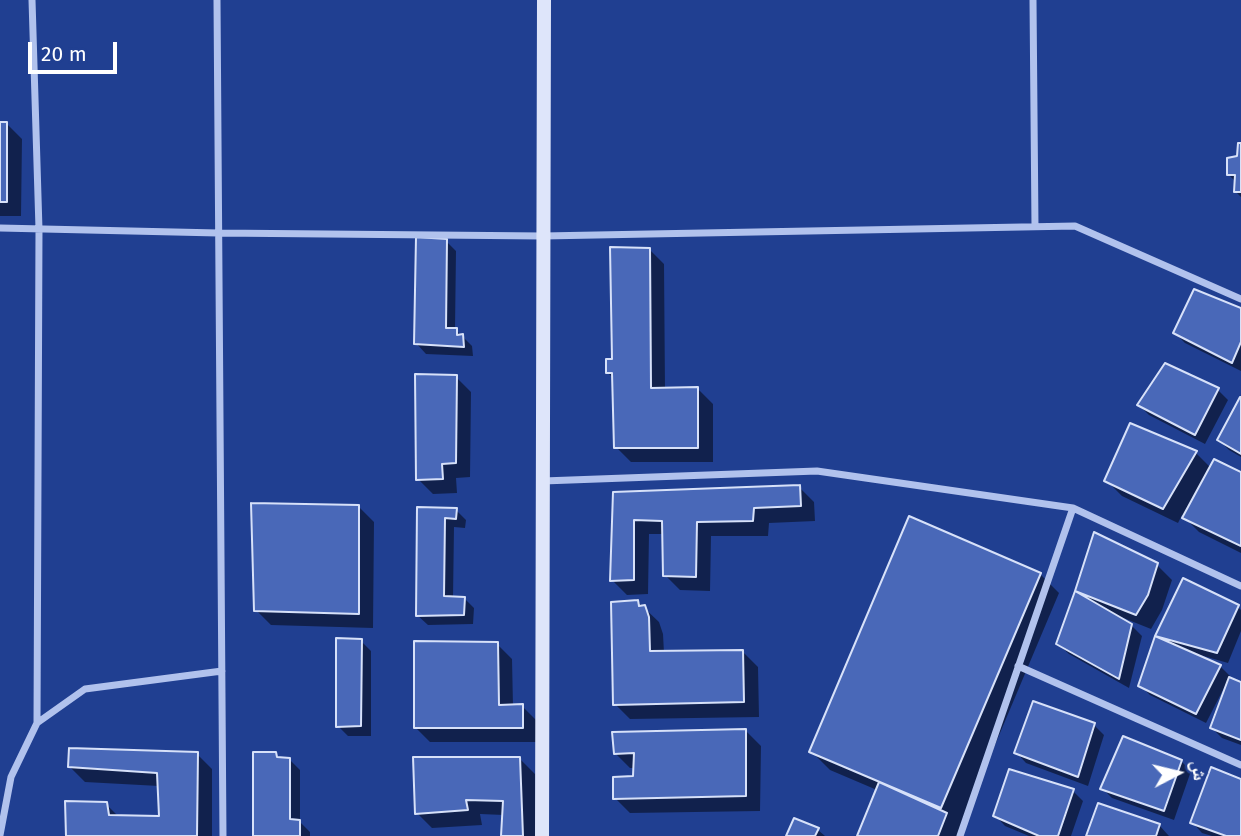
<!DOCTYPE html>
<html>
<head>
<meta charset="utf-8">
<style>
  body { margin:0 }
  #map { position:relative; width:1241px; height:836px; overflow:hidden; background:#203f91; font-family:"Fira Sans","Noto Naskh Arabic",sans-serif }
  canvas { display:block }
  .north { position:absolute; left:1143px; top:738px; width:70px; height:70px; -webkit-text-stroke:5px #203f91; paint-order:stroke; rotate:83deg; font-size:19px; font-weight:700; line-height:28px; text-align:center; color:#fff }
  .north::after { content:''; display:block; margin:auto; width:24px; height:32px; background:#fff; clip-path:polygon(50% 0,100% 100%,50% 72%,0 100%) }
  .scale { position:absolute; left:28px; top:42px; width:89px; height:32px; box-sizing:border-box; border:4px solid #fff; border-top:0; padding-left:9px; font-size:21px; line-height:24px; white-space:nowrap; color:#fff; -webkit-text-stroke:5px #203f91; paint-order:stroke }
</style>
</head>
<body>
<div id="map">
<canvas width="1241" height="836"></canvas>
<div class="north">ش</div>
<div class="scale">20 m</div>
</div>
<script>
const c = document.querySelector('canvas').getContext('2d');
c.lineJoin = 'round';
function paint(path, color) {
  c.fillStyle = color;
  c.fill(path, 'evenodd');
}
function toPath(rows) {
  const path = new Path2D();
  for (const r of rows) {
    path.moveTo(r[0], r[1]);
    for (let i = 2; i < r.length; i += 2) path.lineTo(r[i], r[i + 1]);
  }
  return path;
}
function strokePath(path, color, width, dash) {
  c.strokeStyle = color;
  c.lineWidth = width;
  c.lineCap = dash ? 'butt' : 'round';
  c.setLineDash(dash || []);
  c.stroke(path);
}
paint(toPath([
  [0,123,7,124,22,139,21,216,0,216],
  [1241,145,1241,197,1235,191,1236,182,1229,175,1238,158],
  [446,241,456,251,455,329,472,346,473,356,426,354,416,343],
  [649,249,664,264,665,390,698,389,713,404,713,462,631,462,616,447,614,379,608,373,613,361],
  [1241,310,1241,371,1185,343,1175,333],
  [1166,365,1218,390,1228,400,1205,444,1149,415,1139,405],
  [456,377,471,392,470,477,456,478,457,493,433,494,418,479],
  [1241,399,1241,457,1229,450,1219,440],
  [1196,453,1211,468,1241,474,1241,553,1199,532,1182,515,1178,523,1122,496,1107,481],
  [799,487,814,502,815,521,769,523,768,536,711,536,710,591,680,590,665,575,664,534,649,534,648,594,627,595,612,580,614,493],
  [359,507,374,522,373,628,271,625,256,610],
  [419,509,456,510,466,520,465,528,454,527,453,598,464,598,474,608,473,624,428,625,417,615],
  [1095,535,1157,565,1172,580,1162,610,1151,629,1121,617,1120,619,1131,625,1142,636,1129,688,1069,654,1058,644],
  [1040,574,1059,593,960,828,959,836,859,836,877,790,830,770,811,751],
  [638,602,659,622,663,634,664,653,743,652,758,667,759,717,630,719,615,704],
  [1237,606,1241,610,1241,631,1228,663,1200,655,1199,657,1220,666,1230,676,1229,678,1241,683,1241,745,1222,738,1212,728,1228,685,1226,684,1206,723,1150,695,1140,685,1157,636],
  [361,641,371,651,371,736,348,736,338,726],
  [497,644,512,659,513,706,522,706,537,721,537,742,430,742,415,727],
  [1094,725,1104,735,1088,786,1026,763,1016,752],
  [746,731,761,746,760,811,630,813,615,798,634,777,635,768,630,768,615,753],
  [197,754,212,769,212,836,68,836,106,804,119,817,160,817,159,786,85,782,70,767],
  [275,754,280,759,289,759,300,770,300,822,310,832,310,836,254,836],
  [520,759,535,774,536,836,503,836,504,815,480,814,482,825,432,828,417,813],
  [1181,761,1191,771,1174,820,1112,798,1102,788],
  [1241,781,1241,836,1212,836,1202,833,1192,822],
  [1073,791,1083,801,1071,836,1029,836,1005,826,995,815],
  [1159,825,1169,836,1088,836],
  [818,830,825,836,788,836]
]), '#0007');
const building = toPath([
  [0,122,7,122,7,202,0,202,0,122],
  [1238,143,1241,143,1241,192,1234,192,1235,175,1227,175,1227,158,1237,156,1238,143],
  [416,237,447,239,446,328,457,328,457,335,463,334,464,347,414,344,416,237],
  [610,247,650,248,651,388,698,387,698,448,614,448,612,373,606,373,606,359,612,359,610,247],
  [1194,289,1241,308,1241,342,1232,363,1173,333,1194,289],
  [1165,363,1219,388,1195,435,1137,405,1165,363],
  [415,374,457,375,456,463,442,464,443,479,416,480,415,374],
  [1240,397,1241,397,1241,454,1217,440,1240,397],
  [1130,423,1197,451,1163,509,1104,481,1130,423],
  [1214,459,1241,472,1241,546,1182,518,1214,459],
  [800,485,801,506,754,508,753,521,697,522,696,577,663,576,662,521,634,520,634,580,610,581,613,492,800,485],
  [251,503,359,505,359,614,254,611,251,503],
  [417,507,457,508,456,519,445,518,444,596,465,597,464,615,416,616,417,507],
  [909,516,1041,573,941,808,809,752,909,516],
  [1094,532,1158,563,1148,595,1136,615,1075,591,1094,532],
  [1183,578,1239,605,1217,653,1155,636,1183,578],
  [1075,591,1132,624,1119,679,1056,644,1075,591],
  [638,600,639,606,645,605,649,617,650,651,743,650,744,702,613,705,611,602,638,600],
  [1155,636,1221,665,1196,714,1138,686,1155,636],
  [336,638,362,639,361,726,336,727,336,638],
  [414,641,498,642,499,705,523,704,523,728,414,728,414,641],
  [1229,677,1241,682,1241,740,1210,728,1229,677],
  [1033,701,1095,723,1078,777,1014,753,1033,701],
  [746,729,746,796,613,799,613,777,633,776,634,753,614,754,612,732,746,729],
  [1123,736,1182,760,1164,811,1100,789,1123,736],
  [69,748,198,752,197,836,66,836,65,801,107,802,109,815,159,816,157,773,68,767,69,748],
  [253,752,276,752,277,757,290,758,290,819,300,820,300,836,253,836,253,752],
  [413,757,520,757,523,836,501,836,503,801,466,800,468,810,415,814,413,757],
  [1211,767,1241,779,1241,836,1226,836,1190,823,1211,767],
  [1009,769,1074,789,1058,836,1039,836,993,816,1009,769],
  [879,782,947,813,938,836,857,836,879,782],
  [1098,803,1160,824,1156,836,1086,836,1098,803],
  [794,818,819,828,815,836,786,836,794,818]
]);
paint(building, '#4968b8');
strokePath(building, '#d7e1f9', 2);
strokePath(toPath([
  [32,0,39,229,37,723],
  [217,0,223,836],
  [1033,0,1035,226],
  [0,228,218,233,543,236,1075,226,1241,299],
  [543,481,817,471,1073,508,1241,586],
  [1018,666,1241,765],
  [0,835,11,777,37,723,85,689,222,671],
  [960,836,1073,508]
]), '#b1c2ed', 7);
strokePath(toPath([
  [542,836,544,0]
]), '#dee5fa', 14);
</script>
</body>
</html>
